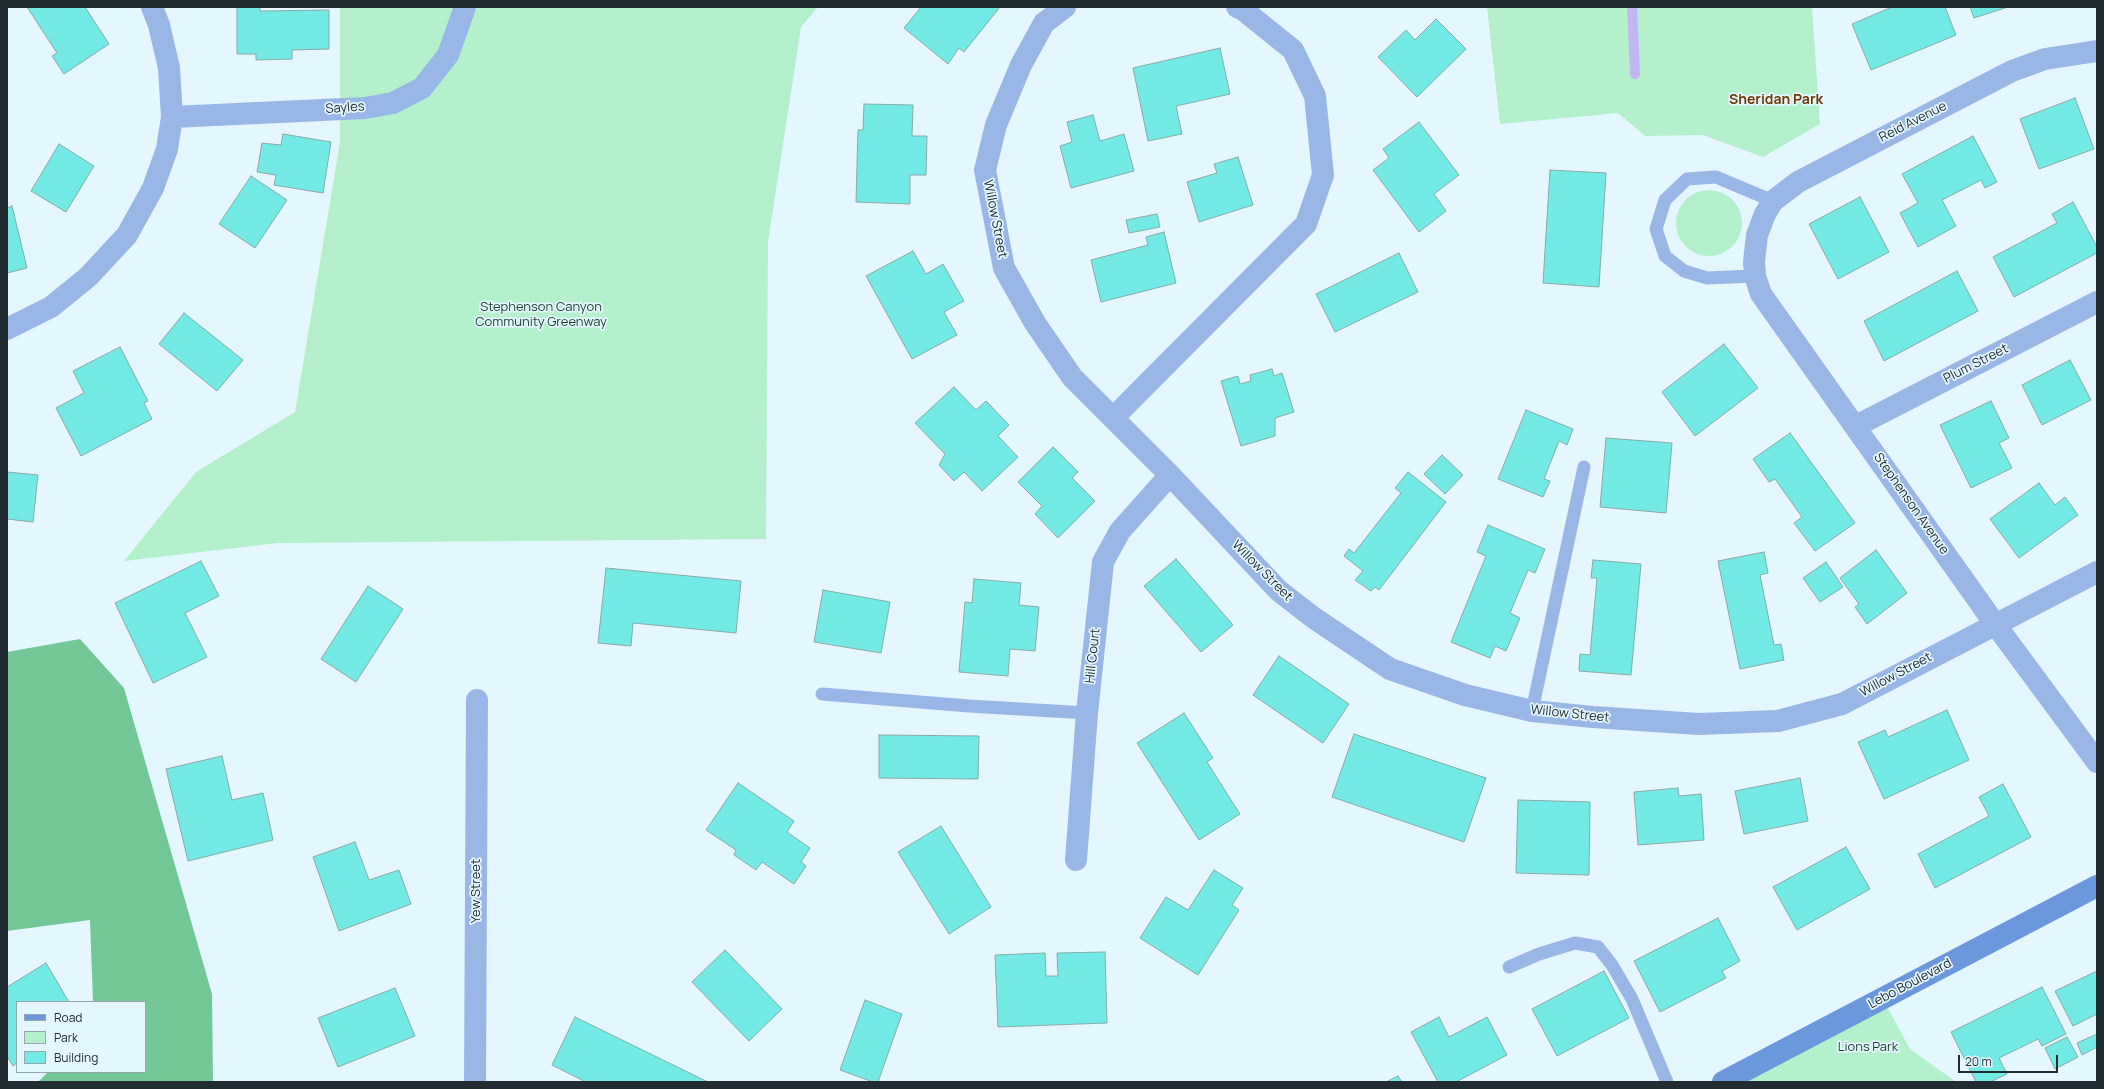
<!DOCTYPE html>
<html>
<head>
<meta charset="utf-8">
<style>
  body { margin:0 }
  #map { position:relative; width:2104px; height:1089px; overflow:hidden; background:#e4f7ff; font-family:Manrope,sans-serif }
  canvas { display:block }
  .frame { position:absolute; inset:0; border:8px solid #202c31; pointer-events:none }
  .legend { position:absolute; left:16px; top:1001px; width:130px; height:72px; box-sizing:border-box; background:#e4f7ff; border:1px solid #96a6ad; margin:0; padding:5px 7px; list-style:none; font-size:12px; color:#202c31 }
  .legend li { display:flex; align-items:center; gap:8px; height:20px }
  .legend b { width:20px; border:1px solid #96a6ad }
  .scale { position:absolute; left:1958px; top:1055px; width:100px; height:18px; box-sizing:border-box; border:2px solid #202c31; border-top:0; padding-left:5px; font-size:12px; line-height:14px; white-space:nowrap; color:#202c31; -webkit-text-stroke:3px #e4f7ff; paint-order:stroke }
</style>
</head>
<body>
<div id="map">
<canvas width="2104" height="1089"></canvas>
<div class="frame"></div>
<ul class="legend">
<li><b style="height:5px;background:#6b97dd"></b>Road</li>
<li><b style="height:11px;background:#b4f0cb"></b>Park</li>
<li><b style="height:11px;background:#73eae5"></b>Building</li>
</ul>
<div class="scale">20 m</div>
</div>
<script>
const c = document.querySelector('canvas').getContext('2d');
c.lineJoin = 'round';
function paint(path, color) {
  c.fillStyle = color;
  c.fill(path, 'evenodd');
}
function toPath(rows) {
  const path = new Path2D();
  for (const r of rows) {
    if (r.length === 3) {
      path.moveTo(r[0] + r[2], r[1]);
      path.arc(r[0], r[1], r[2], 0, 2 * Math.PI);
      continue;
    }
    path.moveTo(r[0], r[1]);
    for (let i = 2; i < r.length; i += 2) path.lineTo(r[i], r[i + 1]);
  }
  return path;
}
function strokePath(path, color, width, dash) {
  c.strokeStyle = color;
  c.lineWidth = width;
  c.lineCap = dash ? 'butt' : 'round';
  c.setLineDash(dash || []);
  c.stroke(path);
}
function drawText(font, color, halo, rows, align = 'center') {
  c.font = font + ' Manrope,sans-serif';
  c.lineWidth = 3.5;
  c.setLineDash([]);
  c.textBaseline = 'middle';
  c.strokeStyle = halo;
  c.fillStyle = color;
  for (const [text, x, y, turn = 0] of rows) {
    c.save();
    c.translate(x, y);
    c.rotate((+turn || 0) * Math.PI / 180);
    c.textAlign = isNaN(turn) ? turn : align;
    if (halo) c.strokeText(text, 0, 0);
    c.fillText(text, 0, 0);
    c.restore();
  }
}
paint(toPath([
  [340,7,818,7,801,27,768,242,766,539,278,543,124,561,196,472,295,412,340,142],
  [1487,7,1812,7,1820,124,1763,157,1703,135,1645,136,1618,113,1500,124],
  [1709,223,33],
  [1883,999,1910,1049,1956,1082,1723,1082]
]), '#b4f0cb');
paint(toPath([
  [80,639,124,688,212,994,213,1082,38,1082,48,1072,145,1072,145,1002,93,1002,90,920,7,931,7,652]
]), '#74c797');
strokePath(toPath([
  [1632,7,1635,74]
]), '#c2b6f3', 10);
const building = toPath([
  [27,7,85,7,109,44,64,74,52,56,57,53,27,7],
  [237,7,260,7,260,11,329,10,329,49,292,50,292,59,256,60,256,54,237,54,237,7],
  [921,7,1000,7,964,52,959,48,948,64,904,28,921,7],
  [1892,7,1945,7,1956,35,1871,70,1852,24,1892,7],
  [1970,7,2008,7,1974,18,1970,7],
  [1436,19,1466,49,1417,97,1378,57,1406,30,1415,40,1436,19],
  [1220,48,1230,94,1176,106,1182,134,1148,141,1133,68,1220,48],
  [2075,98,2094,149,2039,169,2020,119,2075,98],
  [864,104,913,105,912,136,927,136,926,175,910,175,910,204,856,202,858,130,863,130,864,104],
  [1093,115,1100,141,1124,134,1134,171,1071,188,1060,146,1072,142,1067,122,1093,115],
  [1419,122,1459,175,1434,194,1446,211,1419,232,1373,170,1389,158,1383,149,1419,122],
  [283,134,331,142,323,193,274,185,276,175,257,172,262,143,281,145,283,134],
  [1973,136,1997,182,1985,188,1981,180,1942,200,1956,226,1918,247,1900,213,1918,203,1902,174,1973,136],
  [59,144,94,166,66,212,31,191,59,144],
  [1238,157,1253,205,1199,222,1187,182,1217,173,1214,164,1238,157],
  [1550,170,1606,173,1599,287,1543,283,1550,170],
  [251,176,287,200,255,248,219,224,251,176],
  [1860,197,1889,252,1838,279,1809,224,1860,197],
  [2073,202,2097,247,2097,253,2014,297,1993,257,2057,223,2052,214,2073,202],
  [12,206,27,268,7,273,7,208,12,206],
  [1157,214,1160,227,1129,233,1126,220,1157,214],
  [1164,232,1176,283,1101,302,1091,260,1148,245,1146,237,1164,232],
  [913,251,926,274,943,264,964,301,944,312,957,335,912,359,866,276,913,251],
  [1399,253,1418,292,1335,332,1316,294,1399,253],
  [1957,271,1978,311,1884,361,1864,321,1957,271],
  [184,313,243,360,217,391,159,344,184,313],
  [1724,344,1758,388,1695,436,1662,392,1724,344],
  [120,347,148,401,144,403,152,419,81,456,56,408,84,393,73,371,120,347],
  [2070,360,2091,400,2042,425,2022,385,2070,360],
  [1272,369,1274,376,1282,373,1294,412,1275,418,1275,436,1241,446,1221,381,1238,376,1240,384,1251,381,1250,375,1272,369],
  [954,387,976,410,986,401,1009,425,998,436,1018,457,982,491,964,472,954,481,939,465,945,454,915,423,954,387],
  [1991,401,2009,438,1999,443,2012,468,1971,488,1940,425,1991,401],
  [1526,410,1573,429,1567,445,1559,441,1544,479,1550,481,1543,497,1498,479,1526,410],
  [1790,433,1855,523,1815,551,1794,523,1802,517,1775,479,1769,482,1753,459,1790,433],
  [1606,438,1672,443,1666,513,1600,507,1606,438],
  [1053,447,1078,472,1072,478,1095,501,1058,538,1035,514,1042,506,1018,482,1053,447],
  [1442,455,1463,475,1445,494,1424,474,1442,455],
  [7,472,38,475,33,522,7,519,7,472],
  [1408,472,1446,502,1379,590,1375,587,1371,591,1355,580,1363,571,1344,556,1349,549,1354,553,1401,493,1395,488,1408,472],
  [2039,483,2055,505,2065,497,2078,515,2019,558,1990,519,2039,483],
  [1488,525,1545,549,1535,573,1528,570,1510,613,1520,618,1506,651,1495,646,1490,658,1451,642,1486,556,1477,552,1488,525],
  [1876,550,1907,593,1867,624,1855,607,1859,604,1840,578,1876,550],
  [1764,552,1768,573,1760,575,1774,645,1781,644,1784,660,1740,669,1718,561,1764,552],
  [1176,559,1233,625,1201,652,1144,586,1176,559],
  [1593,560,1641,564,1631,675,1579,671,1580,654,1590,655,1597,578,1591,578,1593,560],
  [201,561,219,596,185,613,207,657,153,683,115,603,201,561],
  [1826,562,1843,587,1820,602,1803,578,1826,562],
  [606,568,741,581,736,633,633,623,631,646,598,643,606,568],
  [974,579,1021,583,1019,605,1039,607,1035,651,1010,649,1008,676,959,672,965,602,972,603,974,579],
  [368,586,403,609,356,682,321,659,368,586],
  [823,590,890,602,881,653,814,642,823,590],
  [1279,656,1349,704,1323,743,1253,695,1279,656],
  [1947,710,1969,760,1884,799,1858,742,1885,730,1888,737,1947,710],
  [1184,713,1213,758,1207,762,1240,814,1199,840,1137,743,1184,713],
  [1354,734,1486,778,1464,842,1332,797,1354,734],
  [879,735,979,736,978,779,879,778,879,735],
  [222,756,232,800,263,793,273,840,188,861,166,769,222,756],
  [1800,778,1808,821,1744,834,1735,791,1800,778],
  [738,783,794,821,787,832,810,848,801,862,806,866,794,884,762,862,756,870,734,855,736,850,706,830,738,783],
  [2003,784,2031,837,1935,888,1918,854,1989,816,1979,797,2003,784],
  [1678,788,1679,796,1701,794,1704,840,1638,845,1634,792,1678,788],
  [1518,800,1590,802,1589,875,1516,873,1518,800],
  [941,826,991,907,949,934,898,852,941,826],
  [355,842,369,880,399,870,411,904,339,931,313,857,355,842],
  [1846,847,1870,889,1797,930,1773,887,1846,847],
  [1214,870,1243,888,1232,905,1239,910,1198,975,1140,938,1166,897,1188,910,1214,870],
  [1718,918,1740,961,1722,971,1726,978,1660,1012,1634,961,1718,918],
  [725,950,782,1009,749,1041,692,982,725,950],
  [1105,952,1107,1023,998,1027,995,955,1045,953,1046,976,1058,976,1057,953,1105,952],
  [46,963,69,1002,17,1002,17,1063,13,1066,7,1056,7,987,46,963],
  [1604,971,1629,1018,1557,1056,1532,1009,1604,971],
  [2097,971,2097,1014,2073,1026,2055,991,2097,971],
  [2042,987,2066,1034,2042,1046,2038,1039,1999,1058,2007,1074,1990,1082,1976,1082,1951,1032,2042,987],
  [395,988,415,1036,338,1067,318,1018,395,988],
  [865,1000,902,1014,878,1082,873,1082,840,1070,865,1000],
  [575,1017,708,1082,586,1082,552,1065,575,1017],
  [1439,1017,1449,1037,1487,1017,1507,1055,1456,1082,1438,1082,1411,1032,1439,1017],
  [2097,1034,2097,1047,2082,1055,2077,1043,2097,1034],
  [2067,1037,2078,1057,2055,1069,2045,1048,2067,1037],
  [1398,1076,1402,1082,1386,1082,1398,1076]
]);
paint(building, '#73eae5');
strokePath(building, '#88aaa7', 1);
strokePath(toPath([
  [1755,276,1707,278,1684,271,1665,256,1656,229,1665,200,1687,179,1716,177,1773,201],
  [822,694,969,706,1087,713],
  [1532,711,1584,467],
  [1509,967,1539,954,1575,943,1598,947,1612,965,1632,999,1667,1082]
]), '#99b7e6', 13);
strokePath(toPath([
  [1065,7,1044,23,1021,65,996,125,985,170,1004,268,1035,323,1072,377,1170,475,1279,591,1314,618,1390,669,1465,695,1532,711,1593,717,1699,724,1778,721,1842,704,2097,572],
  [2097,51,2045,59,2012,71,1798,182,1773,201,1765,214,1757,235,1754,262,1755,276,1761,294,1995,624,2097,762],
  [172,117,365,108,393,103,422,88,448,55,465,7],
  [7,329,51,307,88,277,127,235,153,188,167,149,172,117,169,68,159,25,152,7],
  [1114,417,1306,224,1323,175,1315,96,1293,50,1242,9,1237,7],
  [1856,426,2097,302],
  [1076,860,1087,713,1103,562,1120,531,1170,475],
  [475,1082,477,700]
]), '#99b7e6', 22);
strokePath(toPath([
  [1723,1082,2097,886]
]), '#6b97dd', 22);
drawText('13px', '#202c31', '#e4f7ff', [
  ["Sayles",345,108,-4],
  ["Reid Avenue",1913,122,-27],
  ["Willow Street",995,219,79],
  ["Plum Street",1976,364,-27],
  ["Stephenson Avenue",1911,504,55],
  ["Willow Street",1262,571,45],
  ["Hill Court",1093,656,-84],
  ["Willow Street",1896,675,-28],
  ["Willow Street",1570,714,6],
  ["Yew Street",476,891,-90],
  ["Lebo Boulevard",1910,984,-28]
]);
drawText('13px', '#1a3e2a', '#e4f7ff', [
  ["Stephenson Canyon",541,307],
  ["Community Greenway",541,322],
  ["Lions Park",1868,1047]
]);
drawText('bold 14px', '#703700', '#e4f7ff', [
  ["Sheridan Park",1776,100]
]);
</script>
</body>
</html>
